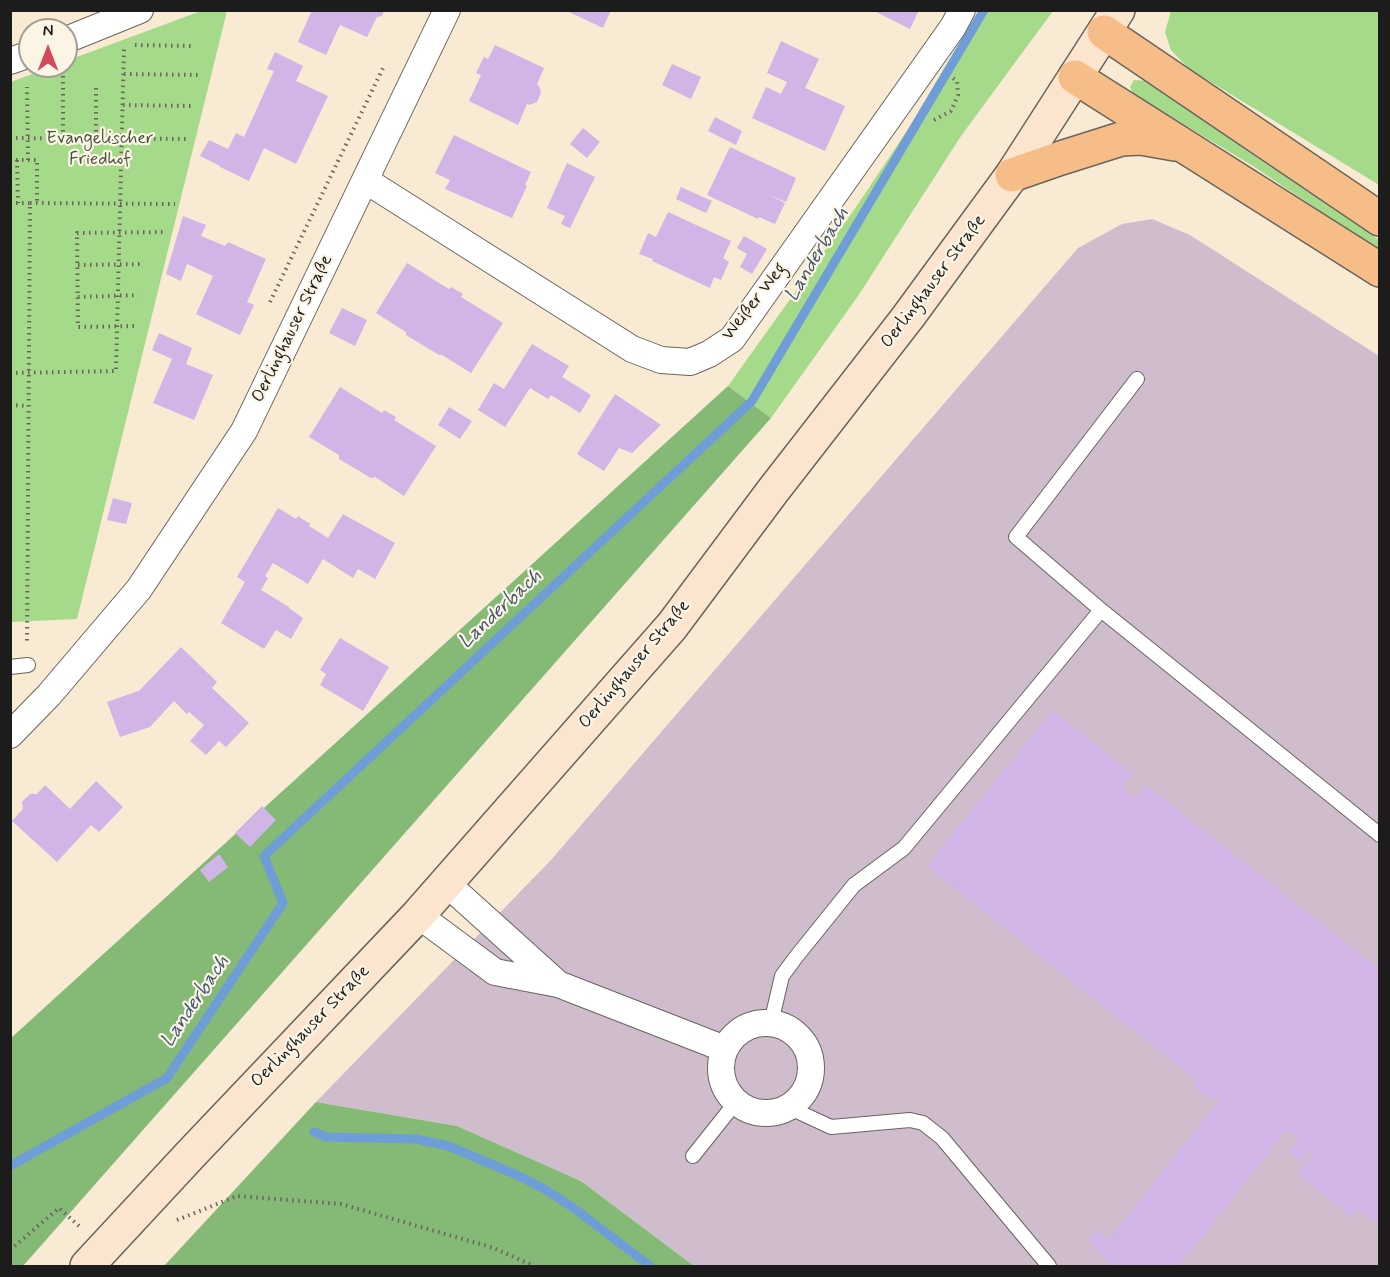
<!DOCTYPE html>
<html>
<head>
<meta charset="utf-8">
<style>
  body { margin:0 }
  #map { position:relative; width:1390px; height:1277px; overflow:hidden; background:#f8ead3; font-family:Mynerve,sans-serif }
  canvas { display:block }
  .frame { position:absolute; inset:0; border:12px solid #1c1c1c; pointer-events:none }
  .north { position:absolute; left:18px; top:18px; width:60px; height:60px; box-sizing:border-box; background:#fcf5e5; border:2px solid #a29e95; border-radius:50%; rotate:0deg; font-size:16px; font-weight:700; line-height:24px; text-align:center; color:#1c1c1c }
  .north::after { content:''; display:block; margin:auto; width:21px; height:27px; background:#d1495b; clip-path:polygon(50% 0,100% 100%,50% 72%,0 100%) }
</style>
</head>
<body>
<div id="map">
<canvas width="1390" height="1277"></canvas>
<div class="frame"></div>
<div class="north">N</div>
</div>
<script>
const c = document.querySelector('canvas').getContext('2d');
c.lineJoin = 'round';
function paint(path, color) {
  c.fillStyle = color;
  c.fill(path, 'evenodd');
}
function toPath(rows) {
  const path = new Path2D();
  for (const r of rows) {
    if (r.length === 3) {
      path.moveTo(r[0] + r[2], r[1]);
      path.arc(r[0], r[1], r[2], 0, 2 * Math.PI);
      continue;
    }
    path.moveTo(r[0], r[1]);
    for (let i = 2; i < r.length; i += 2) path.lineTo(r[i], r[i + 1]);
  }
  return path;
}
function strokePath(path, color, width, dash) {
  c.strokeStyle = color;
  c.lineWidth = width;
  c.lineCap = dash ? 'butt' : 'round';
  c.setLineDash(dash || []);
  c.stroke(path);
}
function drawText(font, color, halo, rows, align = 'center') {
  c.font = font + ' Mynerve,sans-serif';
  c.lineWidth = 4.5;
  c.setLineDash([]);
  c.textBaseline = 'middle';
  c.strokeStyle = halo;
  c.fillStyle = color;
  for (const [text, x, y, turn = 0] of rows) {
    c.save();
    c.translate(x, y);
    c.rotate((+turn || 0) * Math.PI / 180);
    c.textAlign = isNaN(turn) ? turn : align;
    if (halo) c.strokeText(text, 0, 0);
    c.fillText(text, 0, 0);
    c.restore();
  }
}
paint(toPath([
  [1152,219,1190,235,1379,356,1379,1266,694,1266,581,1181,457,1126,316,1102,551,860,1078,248,1122,224]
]), '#cfbdce');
paint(toPath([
  [201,11,227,11,77,619,11,622,11,82,53,66,66,66,66,61],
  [987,11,1053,11,961,136,858,296,771,418,728,386,856,207],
  [1171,11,1379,11,1379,185,1188,68,1171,50,1165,32],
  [1134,80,1147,81,1259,159,1379,240,1379,251,1253,166,1133,94,1130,87]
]), '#a5da8a');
paint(toPath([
  [728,386,771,418,23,1266,11,1266,11,1038],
  [316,1102,457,1126,581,1181,694,1266,164,1266]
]), '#84ba76');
strokePath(toPath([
  [314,1132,326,1137,416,1139,448,1146,517,1175,546,1190,575,1209,650,1266],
  [10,1166,167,1078,283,903,264,856,752,401,984,10]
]), '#6e9dd7', 9);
paint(toPath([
  [312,10,384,10,382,16,377,17,367,37,340,25,326,55,298,42],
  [565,10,611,10,603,28],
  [872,10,919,10,910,29],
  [781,41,819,59,805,88,845,106,825,151,752,118,766,87,781,94,787,82,767,73],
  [495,45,544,68,537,84,539,86,541,92,537,102,529,105,527,104,518,125,469,101,481,75,476,73,484,57,488,59],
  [275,52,303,66,296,81,328,96,296,164,264,148,249,181,220,167,220,166,200,156,209,140,228,149,236,133,244,137,274,71,267,69],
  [672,64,701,77,691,99,662,85],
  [715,117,742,131,736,145,708,131],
  [583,128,600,142,587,158,570,144],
  [454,135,531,172,525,185,527,186,512,218,445,189,450,180,435,173],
  [730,147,796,178,786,202,769,195,785,203,775,224,759,217,758,219,707,195],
  [567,163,595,177,570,228,561,224,565,216,547,208],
  [681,187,712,201,706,213,676,199],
  [668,212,731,241,723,258,729,262,721,280,714,277,710,288,652,261,653,259,639,254,648,233,656,237],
  [183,216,206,225,201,236,225,246,228,242,266,259,247,302,254,305,240,335,196,314,213,276,187,264,181,281,166,274],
  [744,236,767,249,752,274,740,267,747,254,737,248],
  [407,263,449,289,451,287,463,294,461,297,503,323,471,373,442,355,439,355,406,335,406,332,376,313],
  [342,308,367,320,355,346,329,333],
  [159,333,192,348,186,364,213,375,194,420,153,403,172,359,152,350],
  [532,344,569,366,562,377,591,395,580,413,551,395,548,399,530,388,505,427,478,410,494,383,504,389],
  [340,387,382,413,384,410,396,417,394,420,436,446,404,496,375,477,371,478,339,459,339,455,309,437],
  [615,394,661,425,632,453,619,448,604,471,577,454],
  [449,407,472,421,460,439,438,425],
  [113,498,132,503,126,524,107,520],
  [278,508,296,519,298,516,310,524,309,526,328,538,343,514,395,543,375,579,358,569,353,578,323,559,308,584,273,563,265,576,268,578,261,590,289,607,289,608,303,618,291,639,276,630,264,649,221,623,245,582,237,577],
  [340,638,389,667,363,711,320,685,326,674,320,670],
  [181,647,217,682,212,688,249,723,226,747,219,741,206,755,190,741,204,725,189,712,187,714,174,701,150,727,120,737,107,702,138,691,138,692],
  [1052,710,1133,774,1122,788,1135,798,1146,785,1380,970,1380,1226,1358,1209,1352,1217,1298,1174,1315,1152,1312,1150,1301,1162,1288,1151,1299,1139,1287,1130,1179,1266,1115,1266,1098,1253,1100,1251,1088,1242,1096,1231,1108,1240,1221,1098,1217,1094,1211,1100,1192,1085,1197,1079,1196,1078,1195,1079,928,867,939,853,937,853],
  [96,781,123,807,99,832,91,825,57,862,12,821,23,809,22,802,30,794,37,794,45,785,70,809],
  [262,806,266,810,262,811,266,810,276,820,250,847,235,833],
  [219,854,228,867,209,882,200,870]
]), '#d1b5e6');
const lane = toPath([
  [1101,610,1016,537,1137,379],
  [10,667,28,665],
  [771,1023,782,976,796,957,854,885,904,848,1101,610,1380,835],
  [788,1107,831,1127,910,1120,923,1123,942,1138,1049,1266],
  [693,1156,736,1102]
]);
const street = toPath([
  [66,40,140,10],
  [10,61,30,54],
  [365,180,632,349,661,360,690,362,709,354,732,339,953,27,962,10],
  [10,735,49,695,139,589,244,431,447,10],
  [446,883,558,984],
  [418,915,495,972,558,984,725,1049],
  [766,1068,45]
]);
const secondary = toPath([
  [87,1266,191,1154,418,915,672,626,772,492,908,317,1012,175,1118,10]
]);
const highway = toPath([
  [1104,32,1380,219],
  [1075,77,1380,270],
  [1012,175,1061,158,1121,139,1141,138,1175,144]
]);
strokePath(lane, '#69645c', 16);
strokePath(street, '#69645c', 28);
strokePath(secondary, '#69645c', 36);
strokePath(highway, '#69645c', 36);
strokePath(toPath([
  [135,45,194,46],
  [63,70,63,139],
  [124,74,200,75],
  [96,88,96,139],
  [123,105,193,106],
  [934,120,951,111,958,95,957,81,951,77],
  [10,138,190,139],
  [10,160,28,160,27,87],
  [17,160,18,203],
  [28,160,37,160,37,203],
  [10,203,30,203,27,642],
  [30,203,175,204],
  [78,265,144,264],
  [78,297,138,295],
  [270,302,384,66],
  [134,326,78,327,77,233,163,232],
  [10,373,116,371,124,48],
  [10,405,28,406],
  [177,1220,237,1196,341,1204,494,1248,534,1266],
  [10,1250,59,1208,80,1227]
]), '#69645c', 4, [1.5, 4.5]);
strokePath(lane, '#fff', 14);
strokePath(street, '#fff', 26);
strokePath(secondary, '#fce5cf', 33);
strokePath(highway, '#f7bd88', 33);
drawText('18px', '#45553d', '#fcf5e5', [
  ["Evangelischer",100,139],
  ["Friedhof",100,160]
]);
drawText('18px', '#1c1c1c', '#fcf5e5', [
  ["Oerlinghauser Straße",934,282,-53],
  ["Weißer Weg",755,302,-52],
  ["Oerlinghauser Straße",293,329,-64],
  ["Oerlinghauser Straße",635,665,-50],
  ["Oerlinghauser Straße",311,1027,-46]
]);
drawText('italic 20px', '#415670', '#fcf5e5', [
  ["Landerbach",818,255,-59],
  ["Landerbach",501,610,-43],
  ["Landerbach",196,1002,-56]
]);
</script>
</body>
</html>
